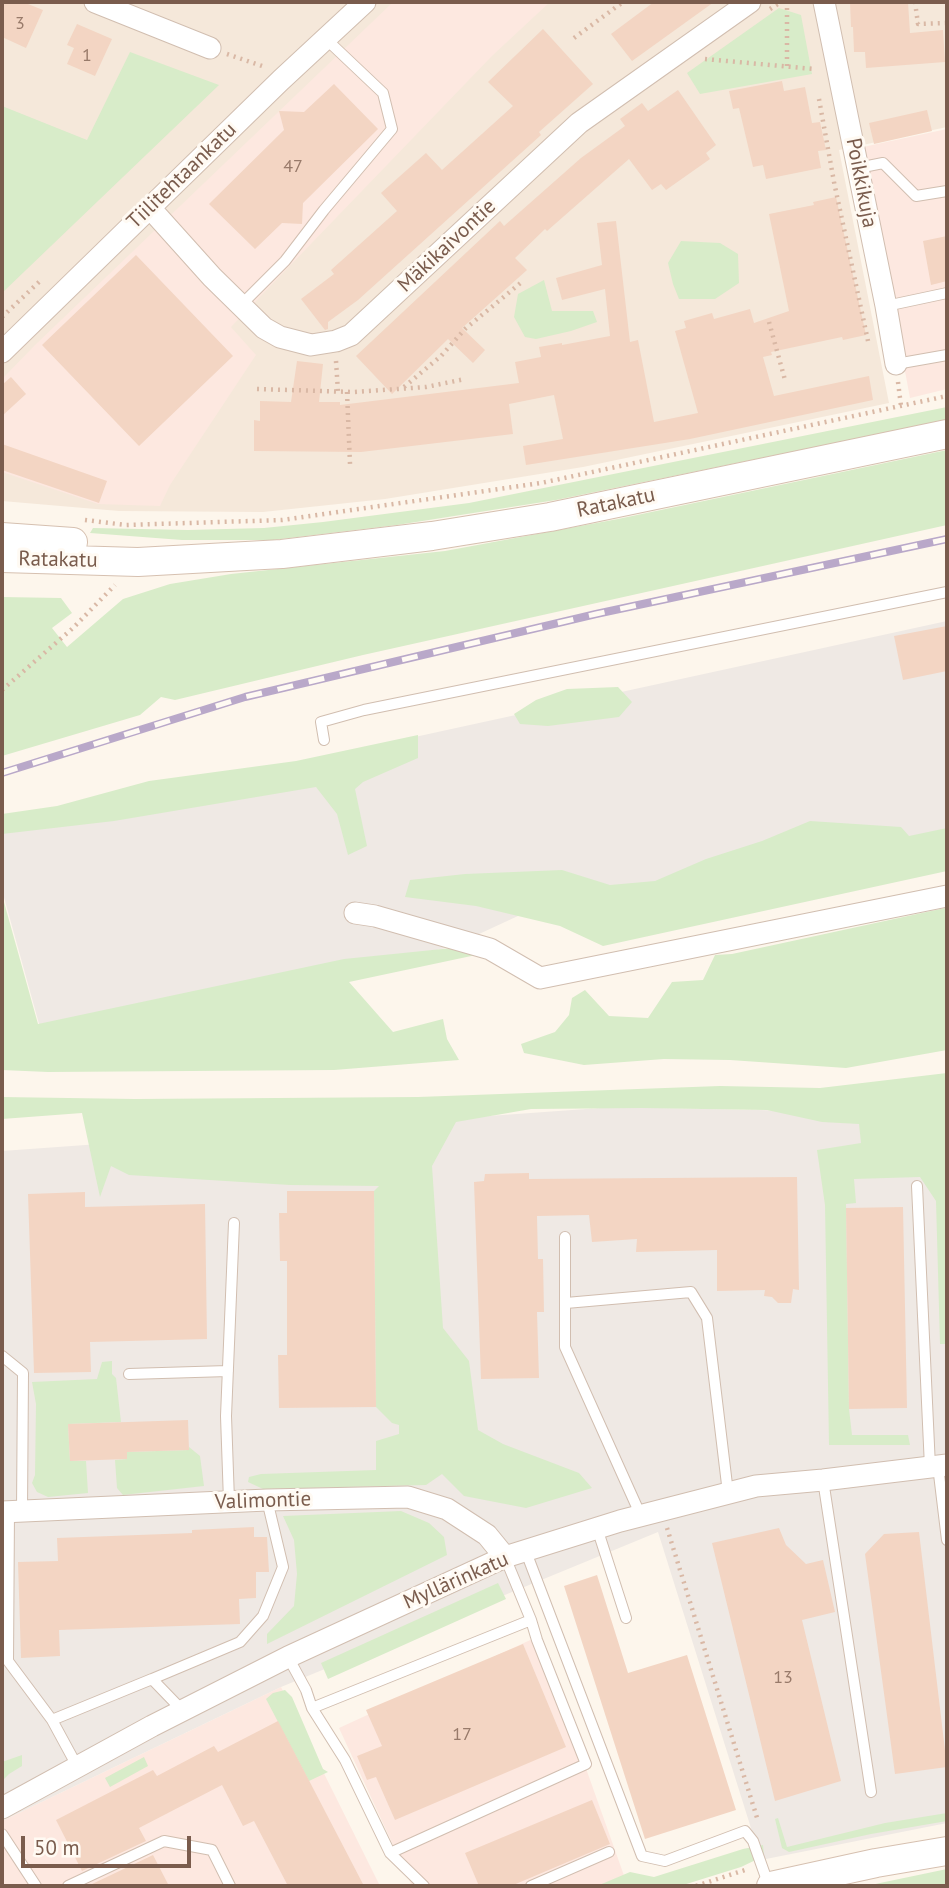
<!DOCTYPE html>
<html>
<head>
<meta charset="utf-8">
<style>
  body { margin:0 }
  #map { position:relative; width:949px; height:1888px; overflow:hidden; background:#fdf6ec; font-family:"PT Sans",sans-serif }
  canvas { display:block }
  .frame { position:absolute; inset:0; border:4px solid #7a5c4d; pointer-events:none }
  .scale { position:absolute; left:21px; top:1836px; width:170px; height:32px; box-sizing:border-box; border:4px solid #7a5c4d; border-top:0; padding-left:9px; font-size:21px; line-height:24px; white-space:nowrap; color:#7a5c4d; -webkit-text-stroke:5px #fffaf3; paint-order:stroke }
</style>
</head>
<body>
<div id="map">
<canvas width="949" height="1888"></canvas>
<div class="frame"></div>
<div class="scale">50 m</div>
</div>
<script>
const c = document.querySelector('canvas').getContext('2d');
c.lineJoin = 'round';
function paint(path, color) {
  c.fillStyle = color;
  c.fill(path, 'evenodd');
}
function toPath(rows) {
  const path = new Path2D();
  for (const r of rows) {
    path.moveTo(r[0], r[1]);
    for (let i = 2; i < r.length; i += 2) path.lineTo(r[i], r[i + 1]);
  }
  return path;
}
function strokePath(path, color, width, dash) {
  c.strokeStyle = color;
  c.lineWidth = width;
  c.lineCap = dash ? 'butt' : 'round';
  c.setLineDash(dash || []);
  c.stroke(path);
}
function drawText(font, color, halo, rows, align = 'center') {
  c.font = font + ' "PT Sans",sans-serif';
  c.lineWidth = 6;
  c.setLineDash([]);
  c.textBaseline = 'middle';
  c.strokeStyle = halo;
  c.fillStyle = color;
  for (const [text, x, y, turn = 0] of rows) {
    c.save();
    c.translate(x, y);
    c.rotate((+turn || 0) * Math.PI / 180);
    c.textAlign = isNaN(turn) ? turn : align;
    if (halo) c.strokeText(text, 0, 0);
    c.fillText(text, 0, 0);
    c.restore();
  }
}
paint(toPath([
  [2,2,947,2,947,127,839,150,889,403,583,467,385,499,263,512,119,511,2,501]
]), '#f5e8da');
paint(toPath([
  [393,2,550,2,492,56,231,327,256,355,170,485,160,506,98,504,2,472,2,379,35,345],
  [947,129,947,389,910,398,863,147],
  [539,1636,627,1884,621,1886,412,1886,339,1728],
  [281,1687,380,1886,2,1886,2,1821]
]), '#fde8e0');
paint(toPath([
  [947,621,947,832,546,903,451,947,41,1031,2,890,2,833,323,757],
  [614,1107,947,1114,947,1823,761,1860,658,1532,281,1687,2,1821,2,1151]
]), '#efe9e4');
paint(toPath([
  [779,8,801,15,812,74,700,94,687,73],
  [130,52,219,85,2,293,2,106,87,140],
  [681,241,720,243,738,254,739,283,715,299,679,299,673,284,668,263],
  [544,280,552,311,593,311,597,322,571,331,536,339,525,337,514,317,518,294],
  [947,407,947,420,556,500,397,525,273,540,182,540,90,533,93,528,188,530,264,528,323,522,469,503],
  [947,450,947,525,363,655,175,700,161,697,140,715,2,756,2,597,61,598,72,613,52,628,67,647,123,599,170,584,231,574,445,551,618,519],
  [618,687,632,702,619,717,548,726,520,724,514,714,536,700,567,689],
  [418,735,418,758,363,782,355,789,367,846,348,855,337,814,316,787,114,821,2,834,2,814,57,806,149,781,296,761],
  [810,821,901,827,909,836,947,828,947,871,603,946,560,926,476,906,405,897,410,880,465,874,562,870,610,885,655,881,706,859,762,841],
  [2,895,38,1024,344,959,462,947,476,955,349,982,393,1032,443,1019,447,1039,459,1060,334,1070,48,1072,2,1070],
  [945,908,947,916,947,1050,846,1068,730,1060,664,1059,584,1065,524,1053,521,1044,555,1032,569,1015,572,998,585,990,609,1016,648,1018,672,982,703,980,715,955,732,954],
  [947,1073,947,1344,940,1344,936,1201,920,1177,854,1179,856,1203,846,1204,849,1409,852,1435,908,1435,910,1445,829,1445,825,1205,817,1150,861,1143,859,1124,822,1122,767,1110,642,1108,531,1109,456,1122,432,1166,443,1328,469,1361,478,1430,503,1444,579,1473,592,1488,526,1508,464,1496,442,1474,426,1485,263,1489,248,1482,249,1477,261,1474,376,1470,376,1441,399,1434,399,1425,392,1423,376,1407,374,1191,379,1186,290,1185,129,1175,111,1166,100,1197,82,1113,2,1119,2,1097,135,1099,418,1097,720,1086,820,1088],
  [112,1361,112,1374,116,1378,121,1422,68,1424,70,1461,86,1461,88,1493,48,1497,37,1492,32,1483,35,1475,36,1404,32,1382,97,1379,102,1362],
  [189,1447,200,1456,204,1486,123,1495,117,1488,115,1460,127,1459,127,1452,189,1450],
  [401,1511,429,1523,444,1537,447,1555,267,1644,267,1634,294,1606,297,1574,294,1540,283,1516],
  [498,1583,506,1599,328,1679,321,1663],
  [285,1690,292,1697,323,1769,328,1772,309,1781,266,1699,273,1693],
  [22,1755,22,1766,9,1774,2,1781,2,1762],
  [144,1757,148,1766,110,1787,105,1778],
  [947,1813,947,1821,871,1834,789,1852,782,1848,775,1819,778,1818,787,1847,885,1823],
  [763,1845,764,1856,741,1867,680,1886,597,1886,630,1872,654,1877,743,1849],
  [947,1869,947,1886,867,1886,880,1883]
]), '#d8ecc9');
paint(toPath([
  [5,2,23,2,43,10,26,48,2,37,2,9],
  [654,2,714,2,632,61,611,34],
  [850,2,908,2,910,33,943,30,945,62,866,68,865,52,854,52,853,27,851,27],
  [77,24,112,39,95,76,67,64,74,48,67,45],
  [543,29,593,84,539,132,541,135,358,300,328,322,328,329,325,330,301,299,334,274,331,270,397,211,381,193,426,153,442,170,513,106,488,82],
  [782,81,784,91,805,87,812,123,820,122,826,150,818,151,821,168,766,179,763,165,753,167,739,108,733,109,729,91],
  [334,84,378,129,303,203,302,224,282,223,255,249,209,204,284,130,279,111,304,112],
  [678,90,716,145,706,153,710,159,666,190,661,184,652,190,629,159,547,231,545,229,515,258,527,270,462,328,485,350,473,363,448,339,392,394,356,356,500,221,504,226,581,158,625,126,620,119,642,103,648,111],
  [927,110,932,131,874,144,869,123],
  [836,197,866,335,843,340,842,337,771,352,772,355,763,357,774,396,869,376,873,400,690,439,526,465,523,446,563,439,554,395,509,404,513,434,361,452,254,451,254,420,260,421,260,401,291,402,297,361,323,364,319,402,340,402,340,405,519,383,515,362,541,357,539,347,562,343,562,345,610,336,605,289,562,300,556,278,602,265,597,223,616,221,630,342,638,340,654,422,698,413,675,331,686,328,684,321,712,313,714,319,750,309,754,323,789,311,769,214,814,205,813,202],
  [947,236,947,281,931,285,923,241],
  [136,255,233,356,139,446,42,345],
  [11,377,26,394,2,416,2,385],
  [2,444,107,481,99,503,2,470],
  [947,626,947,671,903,680,894,636],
  [529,1173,529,1179,797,1177,799,1290,793,1289,791,1303,778,1303,772,1297,764,1296,765,1290,717,1291,717,1250,636,1252,637,1239,592,1242,589,1215,537,1216,538,1259,543,1259,544,1312,537,1312,539,1378,481,1379,474,1182,484,1181,485,1174],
  [287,1191,374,1191,376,1407,279,1408,278,1355,287,1355,287,1261,280,1261,279,1213,287,1213],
  [85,1192,85,1207,205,1204,207,1339,90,1342,91,1372,34,1373,28,1194],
  [903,1207,907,1408,849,1409,846,1208],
  [188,1420,189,1450,127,1452,127,1459,70,1461,68,1424],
  [254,1527,254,1537,267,1537,269,1572,256,1572,256,1598,239,1599,240,1624,59,1630,60,1656,21,1658,18,1562,58,1561,57,1538,192,1533,192,1530],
  [779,1528,786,1545,806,1564,823,1560,835,1612,802,1620,841,1781,775,1801,712,1543],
  [919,1532,947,1767,895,1774,865,1554,884,1534],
  [597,1575,628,1673,687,1655,736,1810,645,1839,564,1586],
  [523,1644,566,1747,395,1820,376,1777,367,1780,357,1756,382,1746,366,1710],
  [278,1721,364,1886,288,1886,254,1821,243,1826,222,1785,139,1828,146,1841,82,1871,56,1820,153,1770,157,1776,214,1746,218,1752],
  [592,1800,610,1844,511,1886,479,1886,465,1853],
  [153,1855,169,1886,91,1886,90,1885]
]), '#f3d5c3');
const lane = toPath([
  [858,168,883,163,916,196,947,191],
  [241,305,285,261,324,210,392,129,383,93,326,39],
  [886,306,947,293],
  [896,364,947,355],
  [324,740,321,722,364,710,947,592],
  [917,1186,930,1467],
  [565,1237,565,1347,641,1516],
  [566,1303,691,1292,707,1318,728,1493],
  [2,1356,23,1373,22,1511],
  [129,1374,228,1371],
  [938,1466,947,1540],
  [823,1480,871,1792],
  [229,1501,226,1416,234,1223],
  [9,1511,8,1661,52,1720],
  [597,1528,626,1618],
  [526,1552,642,1856,665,1861,745,1831,753,1841,769,1886],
  [288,1657,306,1690,312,1708,345,1760,390,1853,424,1886],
  [152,1679,240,1642,263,1616,283,1567,267,1500],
  [312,1708,531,1620,505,1557],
  [77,1766,52,1720,152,1679,182,1710],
  [2,1834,36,1886],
  [390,1853,586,1764,537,1640,531,1620],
  [68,1886,164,1841,212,1850,230,1886],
  [531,1886,609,1852]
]);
const street = toPath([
  [95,2,210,48],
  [824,2,886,306,896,364],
  [150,208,212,277,264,328,280,337,311,345,336,341,351,335,579,123,750,2],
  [2,352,281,80,365,2],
  [355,913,375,916,490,949,540,978,947,896],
  [2,1512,267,1500,408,1497,447,1509,487,1535,505,1557],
  [2,1808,152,1726,288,1657,505,1557,620,1521,756,1486,823,1480,947,1465]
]);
const secondary = toPath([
  [2,537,73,542],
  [2,558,138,562,282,554,432,536,550,517,947,434],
  [771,1886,876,1863,947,1851]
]);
strokePath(lane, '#d1beb0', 12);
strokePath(street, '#d1beb0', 23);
strokePath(secondary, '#d6c0b0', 30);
strokePath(toPath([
  [915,2,918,24,947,23],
  [770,9,781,2],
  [574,38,623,2],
  [227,54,265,67],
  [705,59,814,69],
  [787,66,787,2],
  [819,99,834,182,868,341],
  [2,317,40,281],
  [769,322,785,380],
  [336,361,338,392],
  [898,382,901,406],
  [404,387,441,356,465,329,523,281],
  [257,389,354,392,426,387,465,379],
  [347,392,350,464],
  [85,520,126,525,282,520,541,483,947,396],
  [2,690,73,628,115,585],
  [667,1528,758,1821],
  [696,1886,748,1869]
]), '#d9b8a5', 4.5, [2, 5]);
strokePath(lane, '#fff', 10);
strokePath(street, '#fff', 21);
strokePath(secondary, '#fff', 28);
const rail = toPath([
  [2,773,245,697,596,614,947,539]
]);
strokePath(rail, '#b9a8c9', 8);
strokePath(rail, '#fffaf3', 5, [16]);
drawText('18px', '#987a6a', null, [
  ["3",20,24],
  ["1",87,56],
  ["47",293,167],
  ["13",783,1678],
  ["17",462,1735]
]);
drawText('21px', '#7a5c4d', '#fffaf3', [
  ["Tiilitehtaankatu",182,176,-44],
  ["Poikkikuja",861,183,79],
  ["Mäkikaivontie",447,246,-43],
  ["Ratakatu",616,503,-12],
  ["Ratakatu",58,560,1],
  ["Valimontie",263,1501,-2],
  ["Myllärinkatu",456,1581,-24]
]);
</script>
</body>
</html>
